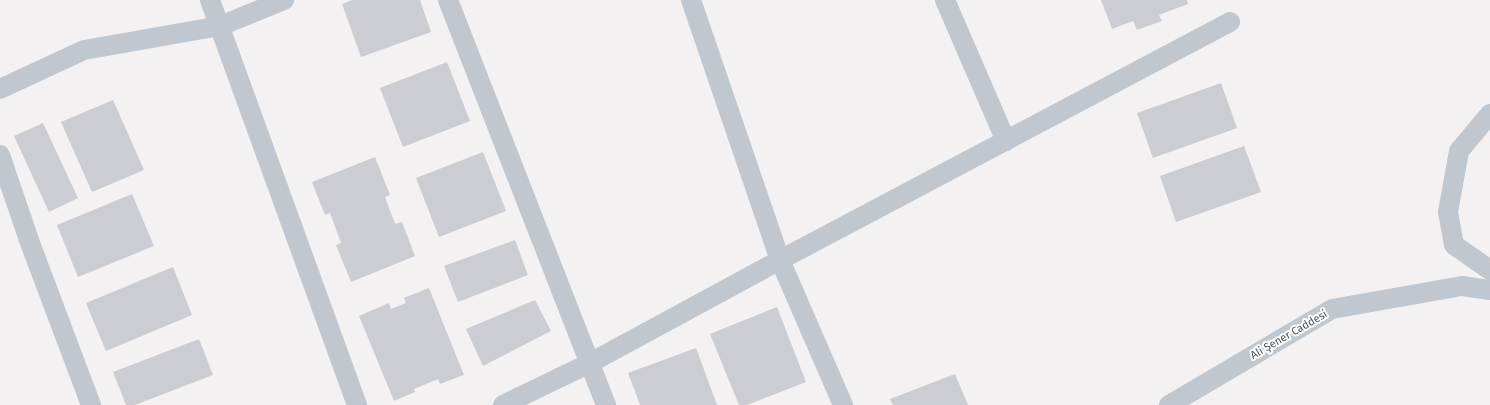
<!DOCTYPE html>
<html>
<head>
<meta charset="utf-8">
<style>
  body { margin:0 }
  canvas { display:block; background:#f3f1f1 }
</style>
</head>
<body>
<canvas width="1490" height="405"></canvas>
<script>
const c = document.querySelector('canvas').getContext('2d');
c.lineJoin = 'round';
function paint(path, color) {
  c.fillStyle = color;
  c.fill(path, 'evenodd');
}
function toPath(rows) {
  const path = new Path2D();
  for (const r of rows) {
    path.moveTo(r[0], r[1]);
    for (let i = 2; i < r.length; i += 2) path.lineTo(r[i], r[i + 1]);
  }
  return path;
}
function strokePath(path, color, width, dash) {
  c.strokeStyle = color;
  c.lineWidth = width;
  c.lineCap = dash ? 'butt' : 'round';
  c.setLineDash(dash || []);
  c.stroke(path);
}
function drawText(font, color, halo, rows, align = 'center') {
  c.font = font + ' "Fira Sans",sans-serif';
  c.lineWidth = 4;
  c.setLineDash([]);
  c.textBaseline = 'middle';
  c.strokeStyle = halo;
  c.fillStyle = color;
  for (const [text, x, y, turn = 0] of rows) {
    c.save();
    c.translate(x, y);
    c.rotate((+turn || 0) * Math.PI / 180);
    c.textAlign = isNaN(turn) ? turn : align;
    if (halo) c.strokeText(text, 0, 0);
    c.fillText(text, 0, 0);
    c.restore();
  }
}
paint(toPath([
  [352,0,420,0,431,32,361,57,342,4],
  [1101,0,1187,0,1188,4,1159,15,1162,21,1137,30,1133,21,1112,29],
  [447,62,470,121,403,147,380,88],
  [1221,83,1237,128,1153,158,1137,113],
  [113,100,144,170,92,192,61,122],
  [43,123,78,198,49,212,14,136],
  [1244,146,1261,192,1176,222,1160,176],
  [483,152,506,211,439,237,416,178],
  [375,157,390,195,385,197,395,224,402,222,415,256,351,282,336,245,341,243,330,213,325,215,312,182],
  [132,194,154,246,78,277,57,225],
  [515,240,528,275,458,302,444,266],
  [173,267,192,315,106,351,86,303],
  [429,288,464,375,440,384,438,379,414,389,415,392,394,401,359,316,389,303,391,309,406,303,404,298],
  [535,300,551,331,483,366,466,329],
  [777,307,806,382,747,405,739,405,710,334],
  [199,339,213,375,135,405,126,405,113,372],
  [696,348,717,405,640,405,628,373],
  [955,374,968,405,893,405,890,399]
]), '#cbcdd3');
strokePath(toPath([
  [210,0,357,405],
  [448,0,606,405],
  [691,0,780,260,843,405],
  [945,0,1006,141],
  [0,89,84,50,220,26,284,0],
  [1490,114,1459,151,1448,212,1454,245,1490,270],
  [0,155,30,243,91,405],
  [503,405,590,363,780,260,1230,22],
  [1169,405,1332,309,1462,286,1490,290]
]), '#c0c7cf', 20);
drawText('11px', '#4a535e', '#fff', [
  ["Ali Şener Caddesi",1289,335,-30]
]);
</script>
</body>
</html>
